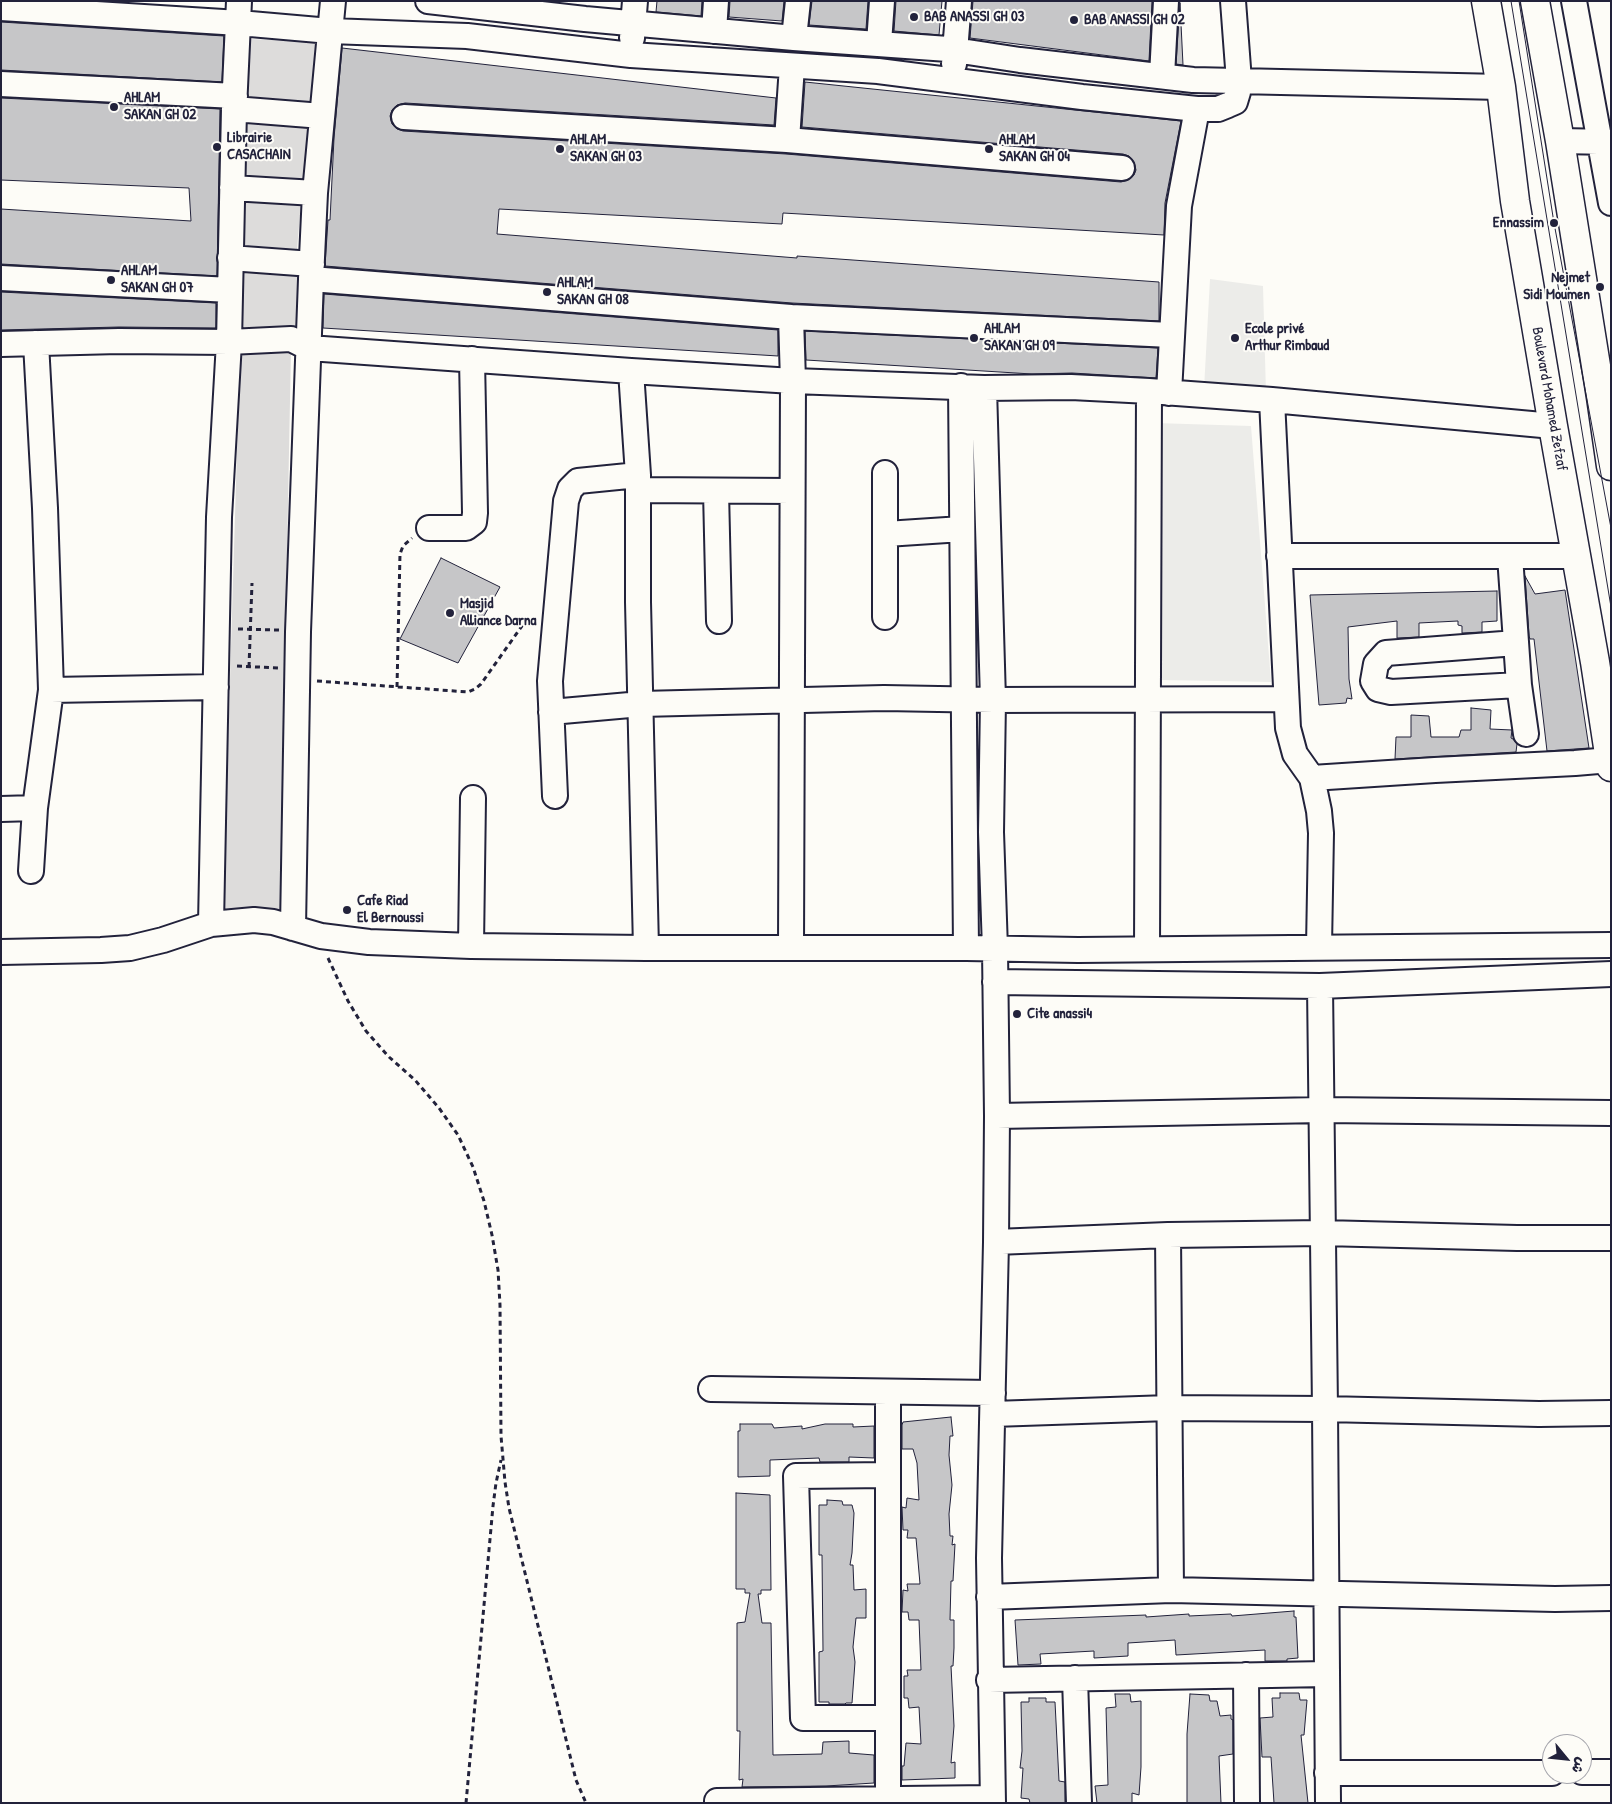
<!DOCTYPE html>
<html>
<head>
<meta charset="utf-8">
<style>
  body { margin:0 }
  #map { position:relative; width:1612px; height:1804px; overflow:hidden; background:#fdfcf7; font-family:"Patrick Hand","Playpen Sans Arabic",sans-serif }
  canvas { display:block }
  .frame { position:absolute; inset:0; border:2px solid #22223b; pointer-events:none }
  .north { position:absolute; left:1542px; top:1734px; width:50px; height:50px; box-sizing:border-box; background:#fdfcf7; border:1px solid #a5a5ac; border-radius:50%; rotate:118deg; font-size:14px; font-weight:700; line-height:20px; text-align:center; color:#22223b }
  .north::after { content:''; display:block; margin:auto; width:18px; height:22px; background:#22223b; clip-path:polygon(50% 0,100% 100%,50% 72%,0 100%) }
</style>
</head>
<body>
<div id="map">
<canvas width="1612" height="1804"></canvas>
<div class="frame"></div>
<div class="north">ش</div>
</div>
<script>
const c = document.querySelector('canvas').getContext('2d');
c.lineJoin = 'round';
function paint(path, color) {
  c.fillStyle = color;
  c.fill(path, 'evenodd');
}
function toPath(rows) {
  const path = new Path2D();
  for (const r of rows) {
    path.moveTo(r[0], r[1]);
    for (let i = 2; i < r.length; i += 2) path.lineTo(r[i], r[i + 1]);
  }
  return path;
}
function strokePath(path, color, width, dash) {
  c.strokeStyle = color;
  c.lineWidth = width;
  c.lineCap = dash ? 'butt' : 'round';
  c.setLineDash(dash || []);
  c.stroke(path);
}
function drawText(font, color, halo, rows, align = 'center') {
  c.font = font + ' "Patrick Hand",sans-serif';
  c.lineWidth = 4;
  c.setLineDash([]);
  c.textBaseline = 'middle';
  c.strokeStyle = halo;
  c.fillStyle = color;
  for (const [text, x, y, turn = 0] of rows) {
    c.save();
    c.translate(x, y);
    c.rotate((+turn || 0) * Math.PI / 180);
    c.textAlign = isNaN(turn) ? turn : align;
    if (halo) c.strokeText(text, 0, 0);
    c.fillText(text, 0, 0);
    c.restore();
  }
}
paint(toPath([
  [1210,279,1263,286,1266,393,1204,389],
  [1155,423,1251,426,1271,682,1161,680]
]), '#ecece9');
paint(toPath([
  [250,39,318,42,312,102,245,96],
  [245,124,309,127,305,181,243,178],
  [246,200,301,204,297,249,244,245],
  [243,272,298,273,298,327,242,331],
  [291,350,280,909,223,909,240,352]
]), '#dddcdb');
const building = toPath([
  [657,1,702,1,701,16,656,12,657,1],
  [730,1,784,1,782,21,729,17,730,1],
  [812,1,868,1,866,29,809,25,812,1],
  [896,1,942,1,939,35,894,31,896,1],
  [973,1,1152,1,1149,61,970,38,973,1],
  [1180,3,1183,65,1176,64,1180,3],
  [1,22,224,36,222,82,1,70,1,22],
  [342,48,776,98,774,125,405,103,397,105,392,110,390,116,392,124,397,129,403,131,786,154,1121,182,1128,180,1134,175,1136,170,1134,162,1129,156,1123,154,802,127,805,82,1181,121,1165,203,1164,235,783,213,782,224,499,209,497,234,797,258,797,256,1159,282,1159,321,792,303,325,266,328,220,330,220,334,138,342,48],
  [1,98,220,109,217,276,1,264,1,209,191,221,189,188,1,180,1,98],
  [1,292,216,303,216,328,119,327,1,330,1,292],
  [324,294,778,330,778,356,323,328,324,294],
  [805,331,1158,348,1156,378,1072,373,1032,374,806,360,805,331],
  [441,558,500,587,458,663,400,639,441,558],
  [1525,576,1535,594,1565,590,1589,748,1547,751,1534,639,1530,639,1529,636,1525,576],
  [1497,591,1497,621,1482,622,1482,632,1462,633,1462,626,1458,625,1458,621,1419,623,1419,637,1397,638,1397,621,1348,627,1349,679,1352,699,1347,698,1346,703,1319,705,1310,595,1497,591],
  [1471,708,1491,710,1490,729,1512,730,1511,738,1513,739,1517,744,1516,752,1395,759,1396,737,1411,737,1411,715,1429,716,1431,737,1459,737,1461,730,1471,730,1471,708],
  [951,1417,953,1436,950,1436,949,1455,952,1485,949,1514,950,1536,953,1536,952,1545,955,1544,953,1581,951,1581,950,1620,954,1620,954,1648,953,1666,951,1666,954,1726,951,1763,955,1762,955,1778,902,1780,902,1766,904,1766,906,1743,921,1744,919,1707,909,1708,908,1698,904,1698,904,1676,908,1676,907,1670,921,1670,919,1620,909,1620,908,1612,902,1612,903,1590,908,1591,907,1584,920,1584,916,1538,907,1538,908,1530,903,1530,902,1507,906,1508,907,1498,919,1500,917,1463,913,1449,902,1449,902,1425,903,1422,951,1417],
  [740,1424,772,1424,774,1428,802,1426,802,1429,825,1424,853,1424,853,1427,874,1426,874,1458,849,1457,849,1462,820,1462,819,1458,770,1460,770,1476,738,1477,738,1431,740,1431,740,1424],
  [736,1493,770,1495,771,1590,761,1590,761,1594,758,1594,762,1623,771,1623,773,1755,822,1754,823,1742,849,1741,849,1753,874,1755,874,1783,826,1786,742,1787,743,1779,739,1780,740,1731,737,1731,737,1623,745,1622,750,1593,745,1593,745,1589,736,1589,736,1493],
  [827,1500,842,1501,843,1505,852,1505,854,1513,852,1553,850,1565,853,1565,854,1590,866,1589,866,1618,856,1618,853,1647,855,1662,852,1703,846,1703,845,1704,829,1704,829,1702,819,1702,819,1652,823,1651,822,1555,819,1555,819,1505,827,1505,827,1500],
  [1294,1611,1294,1617,1296,1617,1298,1658,1287,1659,1287,1661,1265,1661,1265,1650,1176,1655,1175,1640,1128,1643,1128,1656,1094,1658,1094,1651,1040,1654,1041,1664,1018,1665,1015,1620,1146,1615,1146,1617,1189,1614,1189,1616,1231,1614,1232,1616,1294,1611],
  [1280,1693,1299,1693,1300,1700,1307,1700,1304,1735,1301,1735,1308,1803,1274,1803,1271,1757,1262,1757,1260,1718,1273,1717,1272,1698,1280,1698,1280,1693],
  [1115,1694,1130,1694,1131,1702,1141,1701,1141,1767,1139,1795,1132,1793,1132,1803,1097,1803,1095,1786,1108,1785,1106,1708,1116,1707,1115,1694],
  [1190,1694,1209,1695,1210,1701,1217,1701,1220,1716,1231,1715,1231,1719,1233,1720,1233,1754,1219,1756,1221,1803,1187,1803,1187,1734,1190,1694],
  [1029,1698,1046,1698,1046,1702,1055,1702,1059,1781,1065,1782,1065,1803,1030,1803,1029,1799,1021,1798,1023,1768,1020,1768,1022,1751,1021,1702,1029,1702,1029,1698]
]);
paint(building, '#c6c6c8');
strokePath(building, '#22223b', 1);
const minor = toPath([
  [428,1,585,19,794,38,948,49,1020,60,1193,80,1501,87],
  [1574,1,1611,203],
  [1,8,239,23,330,31,467,36,631,55,878,71,1082,97,1197,109,1218,109,1228,105,1235,102,1238,92,1239,81,1233,1],
  [714,31,716,1],
  [632,38,635,1],
  [794,38,798,1],
  [879,43,882,1],
  [954,64,959,1],
  [1162,76,1166,1],
  [1,84,235,96],
  [234,109,322,116],
  [404,117,787,140,1122,168],
  [787,140,792,66],
  [1560,141,1611,142],
  [232,188,315,193],
  [230,258,312,264],
  [1,278,230,290],
  [311,279,791,317],
  [1,344,119,341,229,342,291,339,309,348,631,371,793,381,984,388,1071,387,1149,391,1272,400,1553,426],
  [631,371,638,475,638,602,646,948],
  [961,386,966,948],
  [984,388,993,700,991,832,995,949,997,1116,996,1242,989,1558,993,1803],
  [1169,393,1179,206,1197,109],
  [1272,400,1288,728,1295,754,1312,778,1319,811,1321,833,1319,947],
  [885,473,885,617],
  [638,490,792,491],
  [716,491,719,621],
  [429,528,466,528,474,522,475,513,472,359],
  [886,534,962,529],
  [1279,556,1576,556],
  [1510,556,1519,685,1526,734],
  [1516,643,1386,653,1376,664,1373,681,1378,689,1391,692,1519,685],
  [51,690,216,687],
  [551,712,641,704,884,698,993,700,1286,699],
  [1312,778,1435,770,1575,763,1610,760],
  [555,796,550,681,566,501,570,489,578,481,638,475],
  [1,809,35,808],
  [31,871,35,808,51,690,45,508,36,343],
  [211,924,219,517,229,342,234,109,239,1],
  [293,928,298,632,311,279,315,193,333,1],
  [471,946,473,798],
  [791,947,793,381,791,317,1171,335],
  [1147,949,1149,391],
  [1,952,101,950,130,948,163,940,211,924,254,920,273,922,321,936,369,942,471,946,646,948,966,948,1078,950,1611,945],
  [995,982,1320,986,1611,974],
  [1320,986,1325,1409,1328,1803],
  [997,1116,1322,1110,1611,1113],
  [1168,1235,1171,1590],
  [996,1242,1168,1235,1323,1233,1517,1238,1611,1238],
  [711,1389,993,1393],
  [993,1414,1169,1408,1325,1409,1539,1414,1611,1413],
  [989,1597,1171,1590,1555,1599,1611,1598],
  [1246,1675,1247,1803],
  [1075,1678,1079,1803],
  [989,1680,1327,1674],
  [888,1718,803,1718,796,1476,888,1475],
  [1582,1772,1611,1772],
  [1327,1773,1552,1773],
  [888,1799,888,1392],
  [717,1803,717,1801,992,1798]
]);
const major = toPath([
  [1486,1,1501,87,1515,201,1553,426,1595,662,1611,767],
  [1535,1,1560,141,1601,397,1611,466]
]);
strokePath(minor, '#22223b', 28);
strokePath(major, '#22223b', 31);
strokePath(toPath([
  [238,629,279,630],
  [237,666,278,668],
  [249,667,252,583],
  [317,681,468,692,475,689,481,684,529,616],
  [397,687,400,554,403,546,412,538],
  [328,958,348,1001,366,1031,389,1057,415,1080,439,1108,458,1135,473,1167,484,1201,492,1235,498,1270,500,1305,501,1436,505,1482,509,1508,576,1780,586,1803],
  [466,1803,493,1506,496,1483,501,1460]
]), '#22223b', 3, [5, 4]);
strokePath(minor, '#fdfcf7', 24);
strokePath(major, '#fdfcf7', 28);
strokePath(toPath([
  [1511,1,1611,607],
  [1519,1,1554,223,1611,528]
]), '#22223b', 1);
for (const [x, y, r, color] of [
  [914,17,5,"#22223b"],
  [1074,20,5,"#22223b"],
  [114,107,5,"#22223b"],
  [217,147,5,"#22223b"],
  [560,149,5,"#22223b"],
  [989,149,5,"#22223b"],
  [1554,223,5,"#22223b"],
  [111,280,5,"#22223b"],
  [1600,287,5,"#22223b"],
  [547,292,5,"#22223b"],
  [974,338,5,"#22223b"],
  [1235,338,5,"#22223b"],
  [450,613,5,"#22223b"],
  [347,910,5,"#22223b"],
  [1017,1014,5,"#22223b"]
]) {
  const dot = new Path2D();
  dot.arc(x, y, r, 0, 2 * Math.PI);
  c.fillStyle = color;
  c.fill(dot);
  strokePath(dot, '#fdfcf7', 2);
}
drawText('bold 15px', '#22223b', '#fdfcf7', [
  ["BAB ANASSI GH 03",924,17],
  ["BAB ANASSI GH 02",1084,20],
  ["AHLAM",124,98],
  ["SAKAN GH 02",124,115],
  ["Librairie",227,138],
  ["CASACHAIN",227,155],
  ["AHLAM",570,140],
  ["SAKAN GH 03",570,157],
  ["AHLAM",999,140],
  ["SAKAN GH 04",999,157],
  ["Ennassim",1544,223,"right"],
  ["AHLAM",121,271],
  ["SAKAN GH 07",121,288],
  ["Nejmet",1590,278,"right"],
  ["Sidi Moumen",1590,295,"right"],
  ["AHLAM",557,283],
  ["SAKAN GH 08",557,300],
  ["AHLAM",984,329],
  ["SAKAN GH 09",984,346],
  ["Ecole privé",1245,329],
  ["Arthur Rimbaud",1245,346],
  ["Masjid",460,604],
  ["Alliance Darna",460,621],
  ["Cafe Riad",357,901],
  ["El Bernoussi",357,918],
  ["Cite anassi4",1027,1014]
], 'left');
drawText('15px', '#22223b', '#fdfcf7', [
  ["Boulevard Mohamed Zefzaf",1549,399,80]
]);
</script>
</body>
</html>
